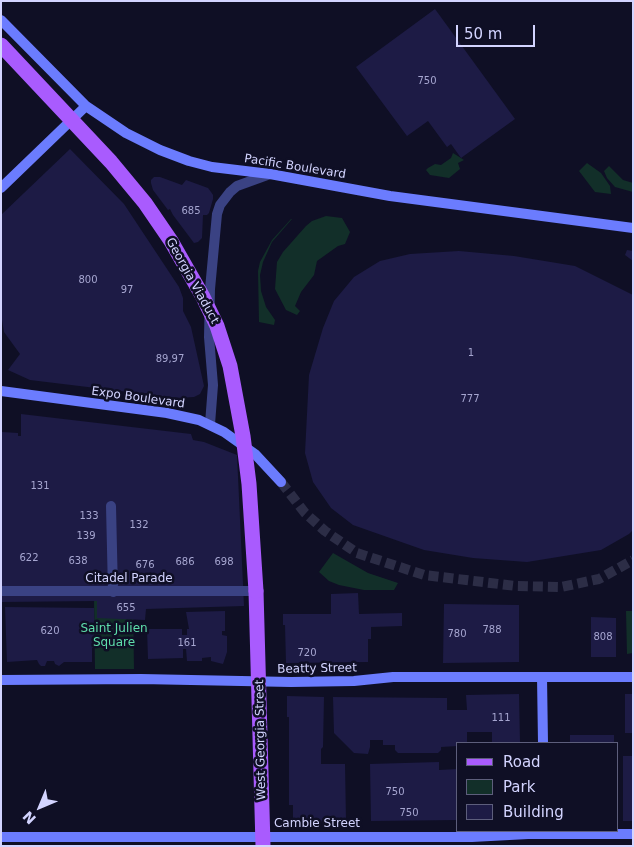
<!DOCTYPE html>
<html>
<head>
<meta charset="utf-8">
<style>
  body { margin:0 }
  #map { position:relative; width:634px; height:847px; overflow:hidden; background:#0f0f25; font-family:"DejaVu Sans",sans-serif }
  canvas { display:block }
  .frame { position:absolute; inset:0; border:2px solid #d3d4ff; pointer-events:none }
  .legend { position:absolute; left:456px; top:742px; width:162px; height:90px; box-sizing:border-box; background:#0f0f25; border:1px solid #5d5e7c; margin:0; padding:6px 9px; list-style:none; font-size:15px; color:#d3d4ff }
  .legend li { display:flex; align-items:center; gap:10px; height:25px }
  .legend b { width:25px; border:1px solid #5d5e7c }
  .north { position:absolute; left:15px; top:782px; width:50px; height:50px; -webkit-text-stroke:4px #0f0f25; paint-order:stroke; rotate:225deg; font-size:14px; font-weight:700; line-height:20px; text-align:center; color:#d3d4ff }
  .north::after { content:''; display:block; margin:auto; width:18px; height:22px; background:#d3d4ff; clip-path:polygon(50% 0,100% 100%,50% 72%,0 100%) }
  .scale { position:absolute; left:456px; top:25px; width:79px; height:22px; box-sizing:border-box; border:2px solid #d3d4ff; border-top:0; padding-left:6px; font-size:15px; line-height:18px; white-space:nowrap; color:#d3d4ff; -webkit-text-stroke:4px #0f0f25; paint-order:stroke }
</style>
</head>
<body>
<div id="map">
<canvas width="634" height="847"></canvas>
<div class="frame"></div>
<ul class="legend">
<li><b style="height:6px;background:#a95bfe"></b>Road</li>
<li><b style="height:14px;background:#122f29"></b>Park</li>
<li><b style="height:14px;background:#1d1b45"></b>Building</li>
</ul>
<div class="north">N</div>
<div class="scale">50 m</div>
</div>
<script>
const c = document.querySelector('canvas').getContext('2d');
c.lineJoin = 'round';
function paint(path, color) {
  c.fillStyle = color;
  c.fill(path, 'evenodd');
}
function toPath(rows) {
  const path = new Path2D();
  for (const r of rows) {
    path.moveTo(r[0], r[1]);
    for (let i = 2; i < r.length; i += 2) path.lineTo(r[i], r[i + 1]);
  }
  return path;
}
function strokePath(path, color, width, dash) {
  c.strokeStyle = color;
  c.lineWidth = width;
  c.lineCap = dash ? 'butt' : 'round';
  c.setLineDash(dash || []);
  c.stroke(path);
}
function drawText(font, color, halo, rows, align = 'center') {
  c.font = font + ' "DejaVu Sans",sans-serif';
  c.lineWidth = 5;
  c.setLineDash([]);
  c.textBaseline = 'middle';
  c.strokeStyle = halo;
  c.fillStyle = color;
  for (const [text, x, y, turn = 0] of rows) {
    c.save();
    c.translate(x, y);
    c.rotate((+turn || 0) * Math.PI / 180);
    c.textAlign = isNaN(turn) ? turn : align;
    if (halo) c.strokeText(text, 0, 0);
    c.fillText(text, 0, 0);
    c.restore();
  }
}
paint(toPath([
  [453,153,464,160,458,163,460,169,449,178,430,175,426,170,428,168,435,164,441,165,451,158],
  [587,163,601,173,610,186,611,194,595,192,579,171],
  [609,166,623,180,633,183,633,192,615,187,607,178,604,171],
  [326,216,342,218,350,232,345,244,338,246,317,261,314,275,301,292,295,306,300,311,297,315,286,310,275,289,277,262,283,252,306,226,312,221],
  [291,219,292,219,272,242,263,262,260,275,261,291,266,307,275,320,274,325,259,322,258,271,260,262,272,240],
  [333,553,368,573,398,583,394,590,364,590,339,585,329,581,319,572],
  [94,599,133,603,134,669,95,669],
  [626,611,633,611,633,653,627,654]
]), '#122f29');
paint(toPath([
  [435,9,515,119,461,158,451,144,447,147,428,121,407,136,356,67],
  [70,149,124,204,179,287,183,298,183,311,191,327,204,386,200,394,194,397,178,398,30,380,8,370,20,354,4,332,1,314,1,215],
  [154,177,160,177,182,185,186,180,208,188,211,192,213,195,213,199,209,213,207,215,203,215,202,238,198,242,194,243,173,215,170,209,168,210,153,190,151,183,151,180],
  [627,250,633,251,633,261,625,255],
  [459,251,514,256,575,266,633,295,633,530,629,534,601,550,527,562,473,558,424,550,353,525,331,508,313,482,305,453,309,375,323,328,334,301,354,277,380,261,410,254],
  [21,414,191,434,193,440,204,442,237,455,244,606,146,609,145,620,97,618,97,601,1,602,2,432,18,433,18,436,21,436],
  [358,593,359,614,402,613,402,626,371,627,371,639,368,639,368,662,286,663,285,625,283,625,283,614,331,614,331,594],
  [444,604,519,605,519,662,443,663],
  [5,607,94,608,95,648,92,648,92,662,64,662,59,666,55,664,54,661,47,661,45,666,41,666,39,664,37,660,7,662],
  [225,611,225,631,222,631,222,635,227,636,227,652,223,664,211,661,211,657,202,658,202,661,187,661,186,649,183,649,183,658,148,659,147,629,182,629,182,635,187,635,187,629,189,629,186,612],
  [591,617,616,618,616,657,591,657],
  [519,694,520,743,492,743,492,732,467,732,467,743,458,743,458,746,441,747,441,750,438,753,398,753,395,750,395,745,383,745,383,740,370,740,370,747,368,754,354,753,334,733,333,697,447,698,447,710,467,710,466,695],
  [625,694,633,694,633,733,625,733],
  [287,696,324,697,323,747,321,749,321,764,345,764,346,821,293,822,293,805,289,805,289,717,287,717],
  [570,735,614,735,614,743,570,743],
  [623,756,633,756,633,821,623,821],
  [439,762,439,770,458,769,458,820,371,821,370,764]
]), '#1d1b45');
strokePath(toPath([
  [281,482,305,513,325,531,357,553,424,575,516,586,561,587,599,579,633,560]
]), '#2c2d46', 10, [10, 5]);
strokePath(toPath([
  [210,424,213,385,209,337,210,289,217,214,220,205,230,192,237,186,270,174],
  [111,506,113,592],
  [1,591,256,591]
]), '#3a4283', 10);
strokePath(toPath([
  [1,20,86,106,126,133,160,150,189,161,212,167,270,174,390,196,633,228],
  [1,188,86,106],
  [1,391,167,413,199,420,224,432,255,454,281,482],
  [542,677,543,743],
  [1,680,141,679,291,682,354,681,393,677,633,677],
  [1,837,472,837,528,834,633,834]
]), '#6b7cfe', 10);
strokePath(toPath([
  [256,591,263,846]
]), '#a95bfe', 15);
strokePath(toPath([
  [1,45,111,162,145,203,171,241,203,297,217,326,230,366,243,436,249,484,256,591]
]), '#a95bfe', 15);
drawText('10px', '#a6a6d0', null, [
  ["750",427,81],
  ["685",191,211],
  ["800",88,280],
  ["97",127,290],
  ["1",471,353],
  ["89,97",170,359],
  ["777",470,399],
  ["131",40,486],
  ["133",89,516],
  ["132",139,525],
  ["139",86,536],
  ["622",29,558],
  ["638",78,561],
  ["686",185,562],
  ["698",224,562],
  ["676",145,565],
  ["655",126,608],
  ["788",492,630],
  ["620",50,631],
  ["780",457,634],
  ["808",603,637],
  ["161",187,643],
  ["720",307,653],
  ["111",501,718],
  ["750",395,792],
  ["750",409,813]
]);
drawText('12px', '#d3d4ff', '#0f0f25', [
  ["Pacific Boulevard",295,167,9],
  ["Georgia Viaduct",192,281,61],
  ["Expo Boulevard",138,398,8],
  ["Citadel Parade",129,579],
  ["Beatty Street",317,669,-1],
  ["West Georgia Street",261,740,-91],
  ["Cambie Street",317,824]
]);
drawText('12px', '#5fdfac', '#0f0f25', [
  ["Saint Julien",114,629],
  ["Square",114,643]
]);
</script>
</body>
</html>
